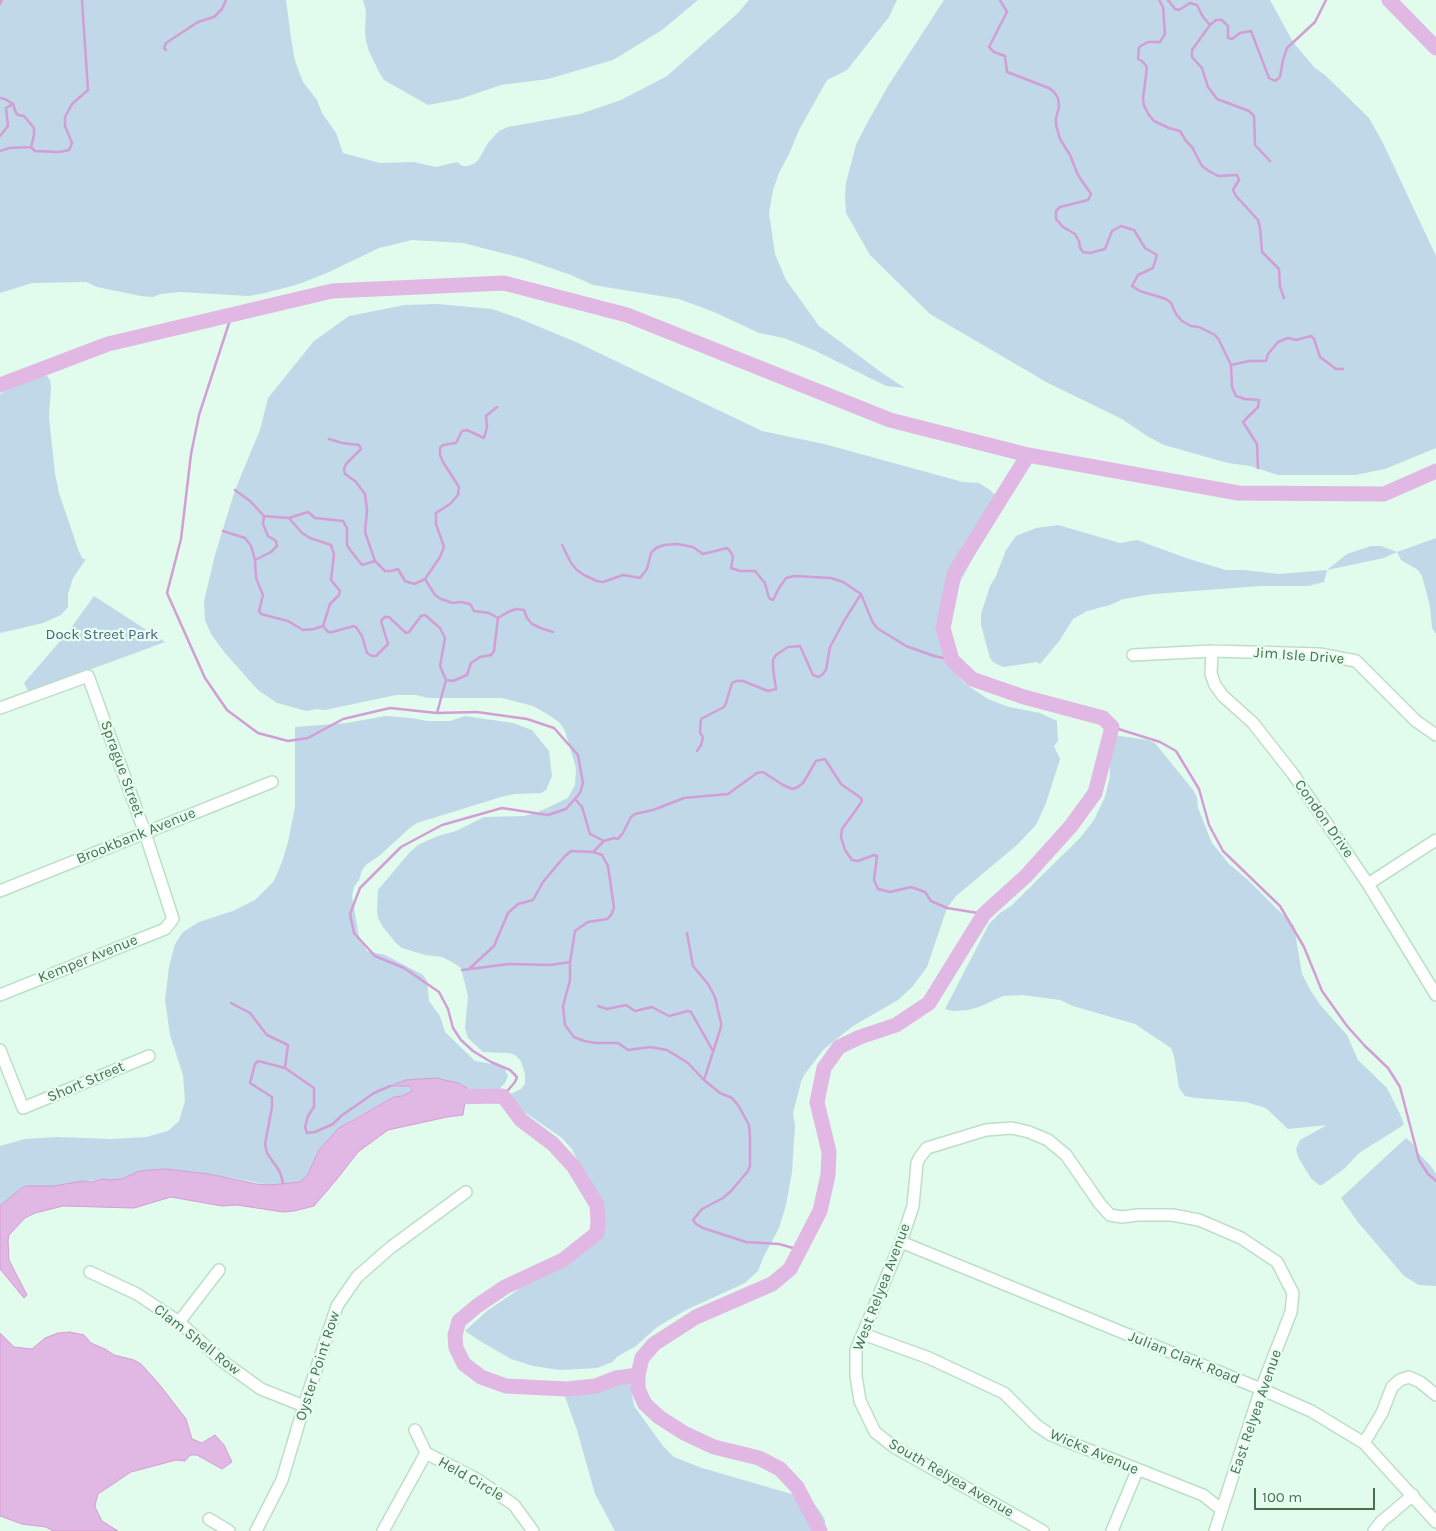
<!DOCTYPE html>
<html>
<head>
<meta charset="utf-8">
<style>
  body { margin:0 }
  #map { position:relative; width:1436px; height:1531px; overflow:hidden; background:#e1fbec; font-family:Karla,sans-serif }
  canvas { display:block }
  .scale { position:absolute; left:1254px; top:1488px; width:121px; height:22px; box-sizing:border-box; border:2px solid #497150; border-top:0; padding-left:6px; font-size:15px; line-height:18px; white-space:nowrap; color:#497150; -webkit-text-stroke:4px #e7fef1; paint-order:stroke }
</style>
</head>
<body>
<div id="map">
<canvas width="1436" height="1531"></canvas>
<div class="scale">100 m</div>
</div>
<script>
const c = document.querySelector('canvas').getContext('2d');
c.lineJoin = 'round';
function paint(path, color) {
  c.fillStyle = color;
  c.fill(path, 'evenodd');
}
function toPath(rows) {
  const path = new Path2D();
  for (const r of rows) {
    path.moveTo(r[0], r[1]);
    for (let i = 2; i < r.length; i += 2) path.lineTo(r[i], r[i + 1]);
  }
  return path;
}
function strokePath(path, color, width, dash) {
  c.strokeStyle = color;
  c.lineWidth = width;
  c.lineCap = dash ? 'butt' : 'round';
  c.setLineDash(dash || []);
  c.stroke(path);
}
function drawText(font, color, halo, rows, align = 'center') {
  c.font = font + ' Karla,sans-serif';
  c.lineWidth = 4.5;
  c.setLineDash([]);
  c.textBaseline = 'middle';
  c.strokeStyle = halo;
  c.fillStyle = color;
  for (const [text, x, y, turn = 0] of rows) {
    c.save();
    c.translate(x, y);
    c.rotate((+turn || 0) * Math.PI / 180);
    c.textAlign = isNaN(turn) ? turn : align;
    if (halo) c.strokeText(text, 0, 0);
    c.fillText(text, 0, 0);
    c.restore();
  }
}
paint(toPath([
  [0,0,286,0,291,38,295,61,303,82,317,100,322,113,336,133,343,153,380,163,414,162,436,167,457,162,462,166,468,166,475,163,479,159,488,143,499,131,508,127,580,114,621,100,667,76,738,13,749,0,897,0,889,17,847,70,827,80,799,130,789,154,779,173,773,190,769,213,775,254,786,280,819,326,882,373,905,388,886,386,816,351,784,338,759,333,714,312,679,299,593,285,571,275,522,258,463,243,412,240,379,248,329,272,299,284,265,293,249,296,179,292,161,294,153,297,141,296,97,287,86,282,32,283,0,293],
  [363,0,698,0,662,30,613,60,548,79,501,85,460,99,428,105,384,80,379,72,369,51,366,41,365,31,366,11],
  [944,0,1270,0,1293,42,1314,67,1325,75,1369,118,1383,143,1436,256,1436,448,1385,469,1355,475,1278,475,1250,466,1228,463,1164,445,1147,436,1122,419,1048,383,930,314,870,255,846,213,845,195,846,183,856,145,866,125,888,86],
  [437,304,492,309,518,318,576,342,762,431,824,444,963,482,979,483,990,490,996,496,997,502,992,523,954,593,950,607,945,641,945,651,948,664,964,683,988,699,1009,707,1040,713,1057,721,1058,741,1054,746,1060,759,1046,803,1036,825,1017,845,956,896,947,908,927,967,913,986,898,1000,853,1026,824,1049,804,1075,801,1082,793,1113,795,1126,792,1172,786,1205,779,1228,764,1256,758,1271,745,1283,686,1310,657,1327,636,1346,618,1356,612,1362,597,1368,560,1370,533,1366,511,1359,480,1341,465,1331,487,1311,525,1285,559,1267,578,1253,590,1231,593,1209,580,1166,572,1149,562,1138,510,1102,509,1096,510,1094,521,1089,525,1084,525,1074,521,1061,515,1055,509,1053,483,1052,468,1038,465,1028,468,996,461,968,452,962,442,957,425,955,402,948,396,943,383,927,378,918,377,910,378,890,410,852,418,845,438,836,456,831,484,817,524,816,536,813,568,798,575,785,576,768,565,731,560,723,549,715,533,706,502,698,428,698,416,695,396,695,325,710,316,709,307,711,277,703,258,690,225,653,211,634,205,620,204,601,215,555,235,490,260,430,268,398,314,341,349,316,405,305],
  [41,372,46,375,50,380,51,387,49,417,55,474,59,493,79,552,83,559,86,559,73,578,68,594,68,607,61,615,43,623,0,633,0,394],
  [1058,525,1120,543,1137,540,1189,559,1226,570,1244,570,1279,574,1327,570,1347,554,1371,546,1381,546,1397,552,1436,538,1436,634,1432,628,1430,606,1422,576,1418,570,1401,560,1397,552,1384,558,1327,570,1324,582,1308,586,1260,586,1154,594,1123,599,1110,605,1087,611,1073,619,1060,640,1040,664,1037,662,1003,667,993,662,990,658,981,625,981,614,990,586,996,576,1006,550,1016,536,1036,528],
  [94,596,165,642,29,692,24,683,68,632],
  [386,716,411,718,428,721,450,721,465,716,513,723,532,730,549,751,552,776,546,790,541,793,514,794,501,797,417,823,411,827,379,856,367,864,362,870,359,880,354,887,352,896,359,937,367,951,385,955,423,975,427,981,429,1001,440,1016,445,1032,475,1061,503,1066,508,1076,505,1083,498,1090,489,1093,473,1092,458,1083,392,1086,410,1086,412,1091,402,1096,394,1097,350,1121,319,1150,308,1174,300,1182,271,1185,209,1174,166,1169,139,1171,122,1179,110,1180,102,1179,54,1186,26,1186,20,1189,0,1206,0,1146,25,1139,57,1137,111,1139,146,1137,168,1131,179,1121,185,1101,183,1075,170,1035,165,1000,169,967,175,944,183,932,199,922,233,911,255,900,274,881,282,862,288,842,295,807,295,727,347,723],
  [1108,734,1147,740,1155,743,1193,790,1197,797,1198,808,1212,843,1229,864,1248,880,1294,926,1302,974,1311,991,1321,1006,1347,1035,1358,1060,1387,1088,1400,1114,1404,1124,1402,1126,1359,1153,1345,1168,1322,1185,1319,1185,1311,1178,1299,1159,1296,1149,1300,1140,1327,1125,1288,1129,1266,1108,1246,1102,1196,1098,1185,1096,1179,1088,1174,1056,1171,1048,1135,1024,1073,1006,1060,1000,1023,995,1003,996,979,1007,968,1010,953,1011,945,1009,989,924,1000,913,1011,906,1080,838,1094,820,1105,797,1110,776],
  [1406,1138,1413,1144,1417,1152,1430,1165,1436,1174,1436,1286,1419,1285,1404,1276,1357,1221,1341,1198],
  [629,1377,634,1406,663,1446,674,1457,702,1468,802,1497,815,1505,821,1513,825,1520,825,1531,615,1531,595,1494,577,1430,564,1394,605,1388]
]), '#c0d8e8');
const water = toPath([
  [436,1078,458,1083,467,1088,463,1115,447,1117,388,1130,358,1152,337,1179,314,1206,294,1211,283,1212,237,1205,222,1206,171,1197,134,1208,63,1206,35,1213,25,1218,9,1235,8,1240,9,1260,27,1295,24,1298,0,1269,0,1206,20,1189,26,1186,54,1186,82,1181,91,1182,102,1179,110,1180,122,1179,139,1171,166,1169,209,1174,257,1184,271,1185,300,1182,308,1174,319,1150,339,1128,394,1097,402,1096,412,1091,410,1086,390,1086,406,1080,436,1078],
  [70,1332,84,1335,91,1343,105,1349,114,1355,134,1360,141,1364,159,1384,186,1419,192,1439,202,1443,215,1435,224,1445,232,1462,222,1469,197,1455,190,1455,185,1461,176,1460,131,1472,98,1494,96,1501,95,1507,102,1521,118,1531,53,1531,46,1527,22,1524,0,1516,0,1333,14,1347,32,1349,45,1338,58,1333,70,1332]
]);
paint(water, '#e1b7e4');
strokePath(water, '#d39dd5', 1);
strokePath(toPath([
  [1000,0,1007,12,989,47,994,52,1005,56,1007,72,1049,88,1054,92,1058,98,1059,107,1056,118,1056,125,1060,139,1070,155,1078,175,1091,194,1088,200,1060,207,1056,211,1056,219,1063,227,1075,234,1079,241,1080,248,1083,252,1090,253,1105,249,1112,231,1121,226,1134,230,1145,248,1157,255,1153,268,1138,275,1132,286,1140,291,1166,299,1171,303,1176,314,1182,321,1191,326,1199,327,1215,335,1219,340,1231,365,1232,387,1236,396,1245,399,1259,400,1258,407,1243,422,1257,444,1258,468],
  [1159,0,1163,7,1165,34,1160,42,1148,42,1139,47,1138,59,1142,61,1147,67,1143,99,1144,106,1149,115,1154,121,1169,128,1180,131,1186,141,1192,147,1202,166,1209,171,1218,176,1237,175,1239,180,1233,190,1236,196,1258,220,1260,228,1262,252,1279,269,1280,287,1284,298],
  [1168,0,1175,9,1179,10,1190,3,1197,5,1203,17,1210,25],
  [0,4,2,0],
  [166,50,164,48,166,43,198,22,214,17,222,9,226,0],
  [0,98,5,99,13,104,16,113,18,115,24,116,34,128,34,135,31,147],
  [0,136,8,126,6,108,13,104],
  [0,151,9,148,31,147,35,151,59,152,69,150,72,143,65,126,65,117,72,104,88,90,82,0],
  [1270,161,1255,145,1254,116,1249,111,1217,99,1208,87,1202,68,1192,57,1192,50,1210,25,1216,20,1222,20,1228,26,1228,38,1232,39,1240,33,1251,31,1269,78,1275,81,1280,77,1283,60,1287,48,1315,22,1326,0],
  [232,314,199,415,191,454,181,539,167,593,205,678,227,710,258,733,288,741,308,738,343,719,390,708,437,713,477,712,527,719,554,728,578,755,583,783,580,793,566,809,548,815,502,808,442,825,401,847,360,888,350,914,354,933,375,956,404,968,439,992,448,1009,453,1028,461,1040,473,1051,491,1062,510,1070,517,1077,515,1082,503,1096],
  [1231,365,1249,361,1266,361,1268,354,1278,342,1288,338,1296,340,1311,336,1314,339,1320,357,1336,369,1343,369],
  [329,439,342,443,359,445,361,449,346,464,344,469,345,474,355,481,365,494,367,510,365,532,375,561,385,571,391,571,398,569,405,581,414,584,425,579,440,557,444,547,436,524,436,513,450,504,458,495,459,487,443,462,440,455,440,448,443,445,456,443,462,431,467,430,484,438,487,427,486,416,497,407],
  [235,490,250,501,264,516,289,518,308,512,315,518,343,521,347,528,347,545,351,551,362,565,375,561],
  [289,518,302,533,310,538,331,545,334,554,331,580,340,591,339,595,330,604,323,626],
  [223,531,245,538,251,546,255,560,256,578,263,595,259,611,261,614,288,621,303,630,314,629,323,626],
  [562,545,571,563,577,570,584,575,597,581,603,582,623,575,640,578,647,569,651,553,656,548,664,545,677,544,693,547,703,554,727,548,730,551,733,557,731,568,740,571,755,571,765,583,769,598,773,600,779,588,786,578,794,576,831,578,843,582,861,594,872,621,877,628,906,646,934,656,952,660],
  [255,560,271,552,277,546,276,541,268,536,263,524,264,516],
  [425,579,435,595,441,599,453,603,461,602,470,604,474,611,489,613,498,618],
  [498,618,508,612,516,609,524,610,527,618,532,624,543,629,553,632],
  [323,626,328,632,332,632,354,626,356,627,362,636,367,653,372,656,376,656,388,644,381,621,385,617,389,617,406,633,409,632,421,616,425,615,440,628,445,638,440,666,446,680,437,713],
  [446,680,453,681,467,675,471,663,480,657,491,655,494,651,498,618],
  [1112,727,1160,742,1176,751,1199,789,1209,825,1223,851,1280,906,1304,947,1322,991,1347,1026,1365,1046,1388,1068,1400,1087,1419,1160,1428,1174,1436,1181],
  [697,751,701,745,703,737,700,733,701,719,724,707,726,703,732,683,736,681,743,681,768,691,776,689,773,668,773,660,776,655,788,647,800,646,813,675,819,677,822,675,826,670,830,647,844,621,861,594],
  [575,799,582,807,590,834,604,841],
  [593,852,604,841,614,838,618,839,623,833,631,817,635,814,653,810,684,798,728,794,757,773,763,772,783,785,792,789,798,787,803,783,816,761,825,759,841,784,861,798,862,801,858,807,842,829,841,837,845,850,852,860,858,861,874,855,877,856,874,880,878,889,890,892,911,887,925,892,931,901,947,908,984,914],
  [687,933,693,966,708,984,715,997,721,1023,721,1027,704,1080],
  [469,969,494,946,508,913,518,904,533,900,543,882,564,857,571,851,593,852,602,855,608,866,614,908,611,915,607,919,588,922,575,931,570,962,570,980,563,1006,565,1025,574,1037,584,1041,596,1043,618,1043,628,1050,650,1047,667,1050,688,1063,704,1080,720,1093,732,1098,738,1105,749,1125,750,1137,750,1166,748,1171,731,1191,723,1198,702,1209,693,1220,696,1224,703,1228,746,1242,779,1244,800,1250],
  [462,970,509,964,550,965,570,962],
  [231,1003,250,1013,267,1035,288,1045,285,1068],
  [598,1006,607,1009,626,1005,635,1011,652,1007,669,1016,688,1011,691,1012,713,1051],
  [283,1183,280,1172,267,1153,265,1144,272,1107,272,1097,250,1083,255,1064,258,1061,285,1068,314,1088,314,1107,308,1116,305,1127,307,1133,315,1132,333,1124,341,1116,374,1093,390,1086]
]), '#d39dd5', 2.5);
strokePath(toPath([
  [1389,0,1436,48],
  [0,385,108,344,332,291,504,283,627,315,890,420,1028,455,1238,493,1384,494,1436,471],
  [447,1097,503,1096,521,1120,553,1144,574,1167,597,1205,598,1222,597,1233,563,1260,505,1287,477,1306,459,1321,455,1335,456,1348,464,1364,481,1377,506,1386,567,1389,596,1386,616,1378,638,1375],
  [820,1531,797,1487,780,1469,759,1458,714,1447,684,1433,659,1417,645,1404,638,1389,638,1375,642,1358,654,1344,696,1317,772,1284,790,1269,820,1211,828,1175,829,1152,817,1102,824,1068,839,1047,860,1037,896,1025,929,1003,984,914,1026,876,1071,826,1095,793,1112,727,1103,718,1024,697,972,679,952,660,943,628,954,574,1028,455]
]), '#e1b7e4', 15);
const minor = toPath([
  [1212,651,1211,674,1215,685,1223,696,1253,723,1293,774,1368,884,1436,995],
  [1133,655,1212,651,1319,654,1356,661,1416,721,1436,735],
  [0,708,88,676,145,833,173,919,165,929,0,995],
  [1368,884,1436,840],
  [0,891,272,782],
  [0,1050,23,1108,149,1056],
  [901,1242,1261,1389,1311,1411,1364,1443,1436,1522],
  [90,1272,137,1294,179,1322,221,1360,261,1389,304,1406],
  [179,1322,219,1270],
  [863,1334,929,1358,1004,1393,1036,1425,1051,1435,1203,1495,1222,1510],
  [1364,1443,1382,1413,1392,1387,1400,1380,1409,1377,1420,1382,1436,1395],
  [426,1453,478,1480,514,1505,533,1531],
  [209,1519,229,1531],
  [256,1531,282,1480,304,1406,337,1306,357,1277,390,1248,466,1192],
  [383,1531,426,1453,415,1430],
  [1043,1531,894,1447,875,1432,860,1401,856,1376,856,1350,901,1242,913,1206,917,1163,920,1157,927,1148,986,1130,1012,1128,1029,1132,1048,1140,1066,1155,1100,1204,1110,1215,1122,1217,1137,1215,1172,1215,1199,1220,1241,1238,1277,1262,1293,1293,1291,1312,1261,1389,1215,1531],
  [1112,1531,1137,1471],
  [1374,1531,1381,1522,1413,1495]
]);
strokePath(minor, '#bddfc7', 14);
strokePath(minor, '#fff', 11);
drawText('15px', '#476482', '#e7fef1', [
  ["Dock Street Park",102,635]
]);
drawText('15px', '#497150', '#e7fef1', [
  ["Jim Isle Drive",1299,656,4],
  ["Sprague Street",122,769,70],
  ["Condon Drive",1324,819,55],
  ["Brookbank Avenue",136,836,-22],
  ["Kemper Avenue",88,959,-22],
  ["Short Street",86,1082,-23],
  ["West Relyea Avenue",882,1287,-69],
  ["Clam Shell Row",197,1340,38],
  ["Julian Clark Road",1184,1358,22],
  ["Oyster Point Row",318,1366,-72],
  ["East Relyea Avenue",1256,1412,-71],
  ["Wicks Avenue",1094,1452,23],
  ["South Relyea Avenue",951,1478,30],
  ["Held Circle",471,1479,30]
]);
</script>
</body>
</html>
